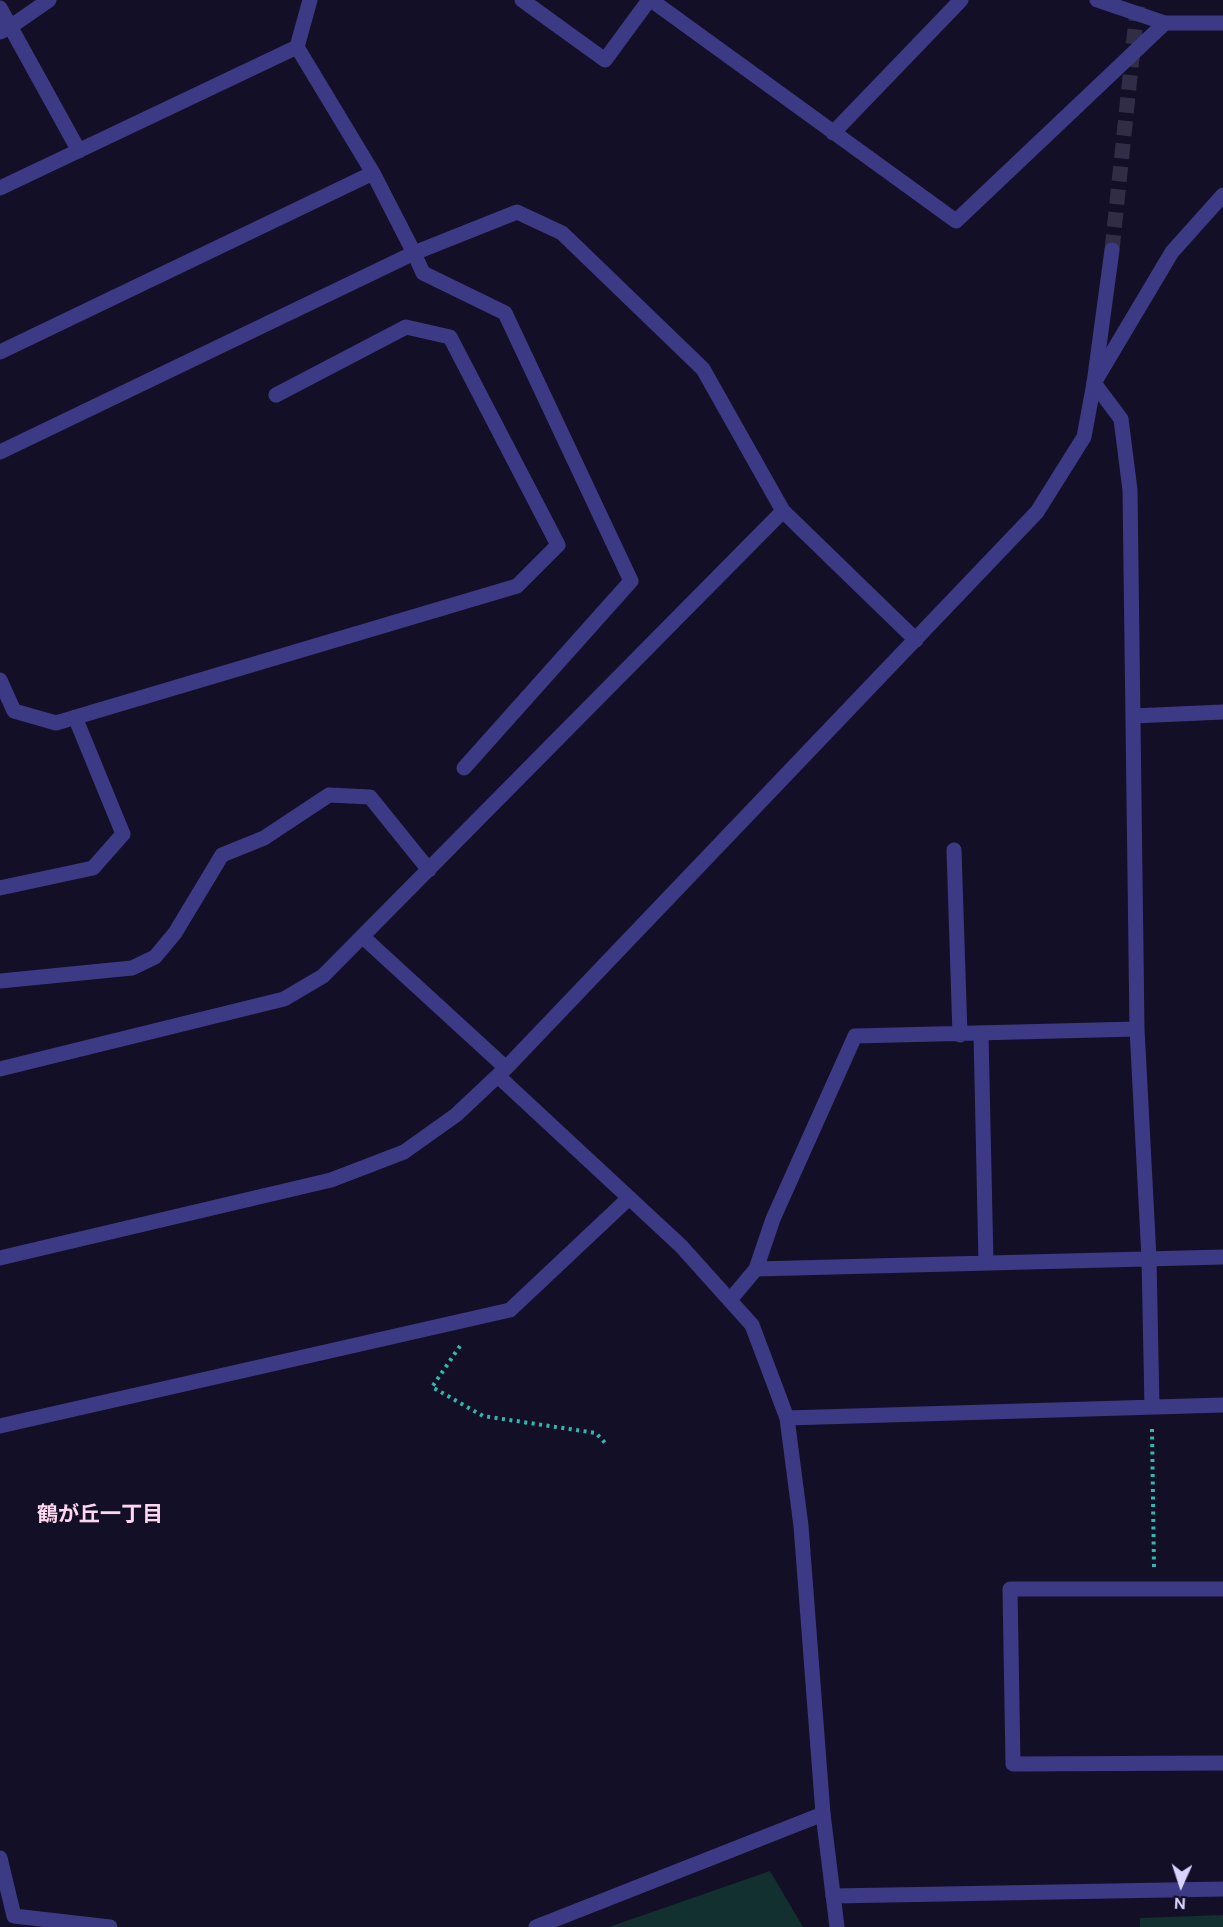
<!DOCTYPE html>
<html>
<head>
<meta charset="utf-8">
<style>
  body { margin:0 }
  #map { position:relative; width:1223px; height:1927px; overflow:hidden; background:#130f26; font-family:"DM Sans",sans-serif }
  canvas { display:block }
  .north { position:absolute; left:1151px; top:1855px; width:60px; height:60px; -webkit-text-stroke:4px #130f26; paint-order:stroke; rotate:183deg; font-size:16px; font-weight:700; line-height:24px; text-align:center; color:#d9d4ff }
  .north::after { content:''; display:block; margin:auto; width:21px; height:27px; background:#d9d4ff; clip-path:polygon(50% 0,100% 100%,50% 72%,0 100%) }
</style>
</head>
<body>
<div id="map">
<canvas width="1223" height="1927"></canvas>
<div class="north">N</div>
</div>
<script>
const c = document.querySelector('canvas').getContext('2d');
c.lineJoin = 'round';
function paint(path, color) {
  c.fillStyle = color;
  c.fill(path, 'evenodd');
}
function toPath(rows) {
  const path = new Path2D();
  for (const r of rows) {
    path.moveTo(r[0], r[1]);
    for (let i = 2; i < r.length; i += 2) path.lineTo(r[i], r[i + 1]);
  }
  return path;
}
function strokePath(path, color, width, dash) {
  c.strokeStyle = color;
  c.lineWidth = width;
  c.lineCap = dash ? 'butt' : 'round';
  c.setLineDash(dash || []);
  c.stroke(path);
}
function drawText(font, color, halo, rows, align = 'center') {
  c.font = font + ' "DM Sans","Noto Sans JP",sans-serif';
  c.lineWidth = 4.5;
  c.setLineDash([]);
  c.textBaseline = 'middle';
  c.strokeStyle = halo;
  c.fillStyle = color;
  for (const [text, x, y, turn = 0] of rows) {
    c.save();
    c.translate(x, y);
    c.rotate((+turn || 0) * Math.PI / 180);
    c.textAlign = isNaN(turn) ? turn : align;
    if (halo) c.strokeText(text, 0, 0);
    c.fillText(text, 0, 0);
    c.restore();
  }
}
paint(toPath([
  [770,1871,803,1927,609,1927],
  [1223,1915,1223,1927,1140,1927,1140,1918]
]), '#12302f');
strokePath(toPath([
  [1112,250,1138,0]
]), '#312d47', 15, [15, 8]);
strokePath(toPath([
  [460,1346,432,1387,483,1416,596,1433,607,1445],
  [1152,1429,1154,1568]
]), '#2fb8b0', 4, [3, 4.5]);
strokePath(toPath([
  [0,680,14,711,56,723,517,586,558,545,450,337,406,327,276,395],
  [0,888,93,868,123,834,75,717]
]), '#3d3a85', 15);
strokePath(toPath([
  [522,0,605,60,649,0],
  [651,0,956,221,1165,23],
  [1097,0,1165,23,1223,23],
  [0,8,79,151],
  [0,32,10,27,49,0],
  [297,47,310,0],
  [833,133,961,0],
  [0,188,297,47,373,173,414,253,517,212,562,233,703,369,783,511,916,640],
  [0,352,373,173],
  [0,452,414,253,423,273,505,313,631,581,464,768],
  [1133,716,1223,712],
  [954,850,960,1035],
  [363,937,506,1068],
  [0,981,132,968,155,957,175,933,222,855,264,838,329,795,370,797,429,870],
  [981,1034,986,1263],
  [0,1069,284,999,323,976,783,511],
  [756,1269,773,1219,855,1036,1137,1029],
  [730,1300,756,1269,1223,1257],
  [1152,1407,1149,1258,1137,1029,1130,490,1121,419,1094,383,1172,252,1223,195],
  [787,1418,1223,1405],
  [0,1426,510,1310,629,1198],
  [1223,1589,1010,1589,1013,1764,1223,1763],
  [0,1858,14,1916,110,1927],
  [833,1896,1223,1889],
  [536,1927,823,1814]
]), '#3d3a85', 15);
strokePath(toPath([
  [498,1076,681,1246,752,1325,787,1418,801,1526,823,1814,837,1927],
  [0,1258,331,1180,404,1152,456,1115,506,1068,1037,512,1084,437,1094,383,1112,250]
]), '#3d3a85', 15);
drawText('bold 21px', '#ffd6f0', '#130f26', [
  ["鶴が丘一丁目",100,1515]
]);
</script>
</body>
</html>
